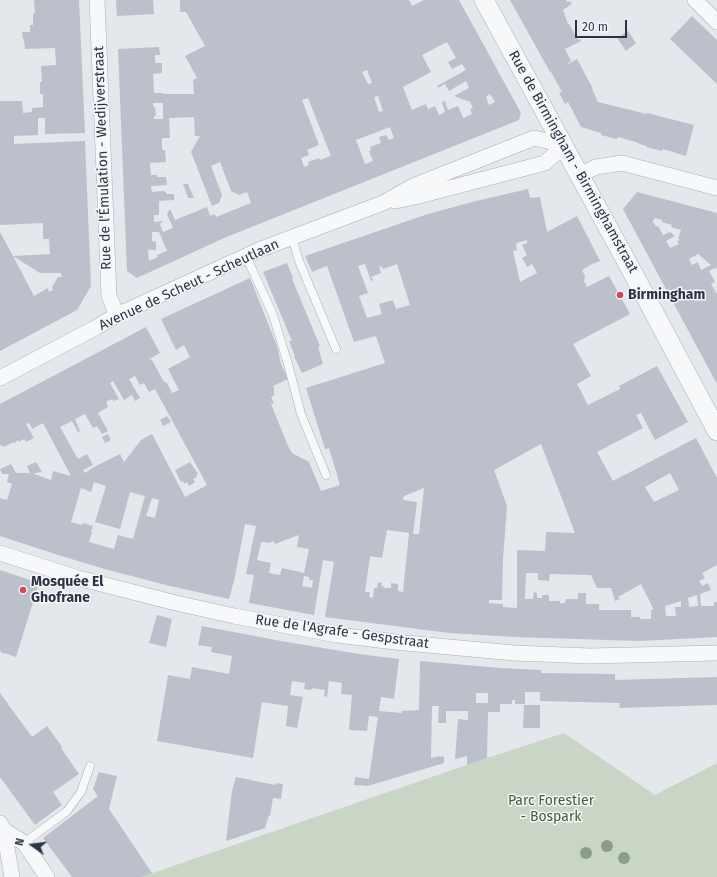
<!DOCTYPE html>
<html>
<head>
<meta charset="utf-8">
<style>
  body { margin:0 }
  #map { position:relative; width:717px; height:877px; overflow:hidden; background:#e4e7ec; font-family:"Fira Sans",sans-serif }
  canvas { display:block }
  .north { position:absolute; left:12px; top:825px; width:40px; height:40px; -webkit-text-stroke:3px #f4f6f9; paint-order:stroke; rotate:284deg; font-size:11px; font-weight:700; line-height:16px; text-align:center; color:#2b3445 }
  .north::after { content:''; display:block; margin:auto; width:14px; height:18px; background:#2b3445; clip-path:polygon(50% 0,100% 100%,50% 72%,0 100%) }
  .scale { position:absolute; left:575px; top:20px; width:52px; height:18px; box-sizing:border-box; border:2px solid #2b3445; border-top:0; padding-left:5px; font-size:12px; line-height:14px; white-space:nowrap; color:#2b3445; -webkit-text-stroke:3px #f4f6f9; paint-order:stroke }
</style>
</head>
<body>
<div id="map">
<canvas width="717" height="877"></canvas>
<div class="north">N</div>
<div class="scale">20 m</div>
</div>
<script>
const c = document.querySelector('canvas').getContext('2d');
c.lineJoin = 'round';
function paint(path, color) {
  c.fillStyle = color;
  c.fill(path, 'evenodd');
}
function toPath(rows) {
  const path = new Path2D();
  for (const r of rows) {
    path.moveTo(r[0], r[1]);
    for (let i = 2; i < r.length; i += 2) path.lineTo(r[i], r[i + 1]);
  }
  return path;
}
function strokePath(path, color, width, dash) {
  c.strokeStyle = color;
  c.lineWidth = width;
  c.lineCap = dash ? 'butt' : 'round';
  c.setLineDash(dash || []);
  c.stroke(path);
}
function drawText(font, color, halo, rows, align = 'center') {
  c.font = font + ' "Fira Sans",sans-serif';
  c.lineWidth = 3;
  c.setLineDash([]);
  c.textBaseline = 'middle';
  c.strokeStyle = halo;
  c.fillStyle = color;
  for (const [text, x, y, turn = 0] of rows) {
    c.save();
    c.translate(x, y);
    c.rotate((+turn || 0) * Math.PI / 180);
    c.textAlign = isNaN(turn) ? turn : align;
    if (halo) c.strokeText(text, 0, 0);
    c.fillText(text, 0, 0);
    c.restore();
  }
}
paint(toPath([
  [564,733,655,795,717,763,717,877,141,877,487,758]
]), '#c9d6c5');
paint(toPath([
  [34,0,79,0,85,133,45,134,45,118,38,118,38,135,14,136,14,144,85,141,91,286,77,310,0,351,0,232,13,256,50,254,49,239,43,239,43,223,0,225,0,101,22,101,23,113,32,112,32,108,43,107,43,94,40,94,40,82,42,82,41,66,56,65,55,48,25,49,24,39,23,39,22,32,30,32,30,25,33,25,33,14,35,13],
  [13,256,40,273,61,273,62,277,58,277,52,287,53,290,49,292,48,288,34,296],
  [116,0,153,0,154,14,117,16],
  [180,0,409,0,412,6,424,0,459,0,521,113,519,120,224,238,137,278,127,271,118,49,159,47,160,55,155,55,155,63,162,63,162,73,153,74,154,93,163,93,163,94,194,94,193,80,197,78,185,56,205,46,186,12,180,12],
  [447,42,456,58,448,62,452,69,462,64,466,70,437,86,438,88,445,84,449,91,466,81,469,88,454,96,470,102,473,108,470,109,472,114,463,118,458,106,448,110,445,101,442,102,445,112,439,115,435,106,428,109,426,104,412,110,403,87,431,72,422,55],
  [367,70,372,83,368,84,362,72],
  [490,94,495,102,489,105,486,97],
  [378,96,383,111,379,112,374,97],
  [308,98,331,156,320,160,319,158,308,162,309,165,304,167,301,158,309,155,307,150,319,145,302,100],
  [153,103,163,103,163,119,154,119,154,116,156,116,155,107,153,106],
  [194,117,195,136,200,136,191,152,212,206,219,203,222,195,211,166,220,162,231,191,239,195,247,192,251,203,216,217,215,214,210,216,207,207,175,220,170,209,167,214,173,228,163,232,160,224,163,221,154,222,154,215,159,215,159,201,174,200,174,194,166,194,166,192,162,191,152,192,151,186,167,185,166,177,157,177,157,175,151,175,150,163,166,162,165,150,162,150,162,138,170,138,169,118],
  [390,127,394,138,389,140,386,135,379,137,381,143,370,147,371,150,369,151,373,161,365,164,356,140],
  [152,232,159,232,167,251,157,255,158,257,149,261,148,250,156,250,156,242,152,241],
  [510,0,566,0,567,2,570,1,572,4,563,10,568,24,569,24,578,40,580,39,581,41,565,49,571,61,564,66,577,59,593,89,592,89,598,102,647,114,647,113,694,125,686,156,663,149,662,151,646,147,647,146,639,144,639,143,618,137,617,139,601,135,601,133,581,127,568,102,565,104,559,93,562,92,551,72,550,72],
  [692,16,717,40,717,84,670,39],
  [628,31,636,43,626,51,617,38],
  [183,184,188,184,194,198,188,198],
  [528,189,530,198,540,197,547,232,577,216,600,261,592,264,582,270,585,276,584,281,587,287,609,276,630,314,573,344,591,376,577,384,588,405,620,389,619,386,657,366,688,422,655,440,641,413,636,415,643,428,597,452,613,481,696,438,717,478,717,565,702,573,705,578,699,581,702,586,708,583,711,590,700,594,701,606,714,606,714,602,717,602,717,637,639,641,515,637,449,633,325,617,334,562,323,560,314,615,249,603,254,575,246,574,256,526,245,524,234,581,229,599,170,586,108,570,55,554,0,536,0,498,7,500,12,484,7,482,9,474,2,474,0,469,11,464,16,473,30,473,27,466,36,462,42,472,35,473,34,474,51,480,53,471,71,476,43,423,32,429,29,423,26,424,34,438,26,442,24,439,19,442,19,440,14,443,14,442,3,447,2,445,0,446,0,404,146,327,160,353,149,359,152,360,164,382,167,383,172,393,179,390,168,369,190,357,184,345,176,350,161,319,250,278,277,346,281,364,288,379,273,386,274,387,274,395,271,397,274,403,271,404,288,446,292,453,309,462,321,491,340,485,329,448,325,449,306,388,385,363,376,336,354,342,327,266,312,272,305,256,428,214,476,201],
  [527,240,527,243,522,245,527,255,522,258,527,267,532,264,537,273,520,282,513,251,517,250,516,243],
  [365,264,371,281,373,280,371,277,381,273,379,267,381,266,383,269,397,264,410,305,396,309,393,300,379,304,382,314,367,318,359,296,368,293,358,266],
  [135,376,140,385,144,383,149,392,155,389,207,485,185,497,152,434,141,440,124,462,120,454,96,466,85,473,83,470,93,465,87,454,78,459,60,427,72,421,78,432,80,431,75,419,85,414,93,428,97,426,102,434,108,431,98,413,108,407,106,402,112,399,114,401,119,399,110,383,113,381,124,400,132,395,135,401,140,398,129,379],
  [541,444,575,533,546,532,545,551,517,550,517,608,503,607,503,604,489,603,489,600,502,600,503,559,507,506,494,470],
  [670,473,679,490,654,502,645,487],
  [94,482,106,486,95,522,120,529,130,492,145,496,133,539,118,535,114,549,89,542,92,532,91,532,93,526,83,523,82,525,71,522,81,488,91,492],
  [424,488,419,534,413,534,417,502,403,500,404,496],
  [152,498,159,500,155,518,146,516],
  [387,530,409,533,403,592,398,591,398,584,391,583,391,588,383,588,384,586,381,586,382,583,378,582,377,588,374,588,373,598,369,597,370,592,365,592,370,556,382,558],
  [299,535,297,547,309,549,304,573,282,568,280,575,269,573,271,563,257,560,261,542,269,543,273,541,275,544],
  [526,573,538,573,538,580,549,581,550,574,591,575,597,588,611,588,615,601,620,599,618,597,641,584,654,610,651,610,651,619,640,619,640,617,631,617,631,610,599,610,599,604,586,604,586,593,578,593,578,599,566,599,565,603,560,603,560,601,549,601,549,595,542,595,542,598,537,598,537,593,534,592,533,599,525,599],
  [304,576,309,577,309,580,313,580,312,588,302,586],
  [697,595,698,606,689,607,688,598],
  [681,601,681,607,675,607,676,616,666,616,665,606],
  [637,192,717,213,717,269,715,268,709,271,715,282,711,284,717,294,717,384,623,209],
  [655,218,662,220,662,222,672,225,671,227,681,230,678,239,680,240,677,241,679,244,670,248,666,241,675,236,670,232,663,235,658,226,656,227,654,223,652,223],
  [698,254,704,259,711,265,701,270,698,262,692,265,689,259],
  [287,263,293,278,292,279,320,346,318,347,323,364,302,373,294,356,295,356,289,341,292,341,263,272],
  [167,416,171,422,163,426,160,420],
  [108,434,111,440,105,443,102,437],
  [190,462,198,474,196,475,197,477,193,479,195,482,189,486,187,482,184,484,183,481,181,482,175,470],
  [0,570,39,583,16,657,5,653,4,654,0,651],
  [157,615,172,619,166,647,149,643],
  [202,626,281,641,359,654,399,659,394,699,381,697,379,711,402,713,402,711,419,710,420,661,501,668,541,670,541,673,615,674,615,680,717,677,717,705,619,708,620,703,540,701,540,692,525,692,525,704,515,704,515,700,512,700,512,704,500,704,500,712,488,712,487,758,467,765,467,756,455,759,458,719,468,720,468,711,446,711,446,723,438,723,439,706,432,706,431,758,440,756,440,757,444,756,444,763,368,786,354,785,355,777,369,779,378,717,369,716,367,731,349,730,352,695,341,694,342,683,329,681,327,697,324,696,325,690,312,688,311,690,304,689,305,683,292,681,290,695,303,697,297,728,286,726,288,706,262,702,253,758,157,741,168,675,190,679,192,667,229,674,232,656,211,652,212,647,198,645],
  [476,693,488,693,488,703,476,703],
  [0,693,32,737,47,726,62,747,61,748,79,774,53,792,62,805,35,825,0,777],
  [524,705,540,705,540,728,523,728],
  [99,772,117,776,109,809,152,873,141,877,72,877,43,838,98,796,93,789],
  [236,777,275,785,276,783,283,784,281,799,273,798,270,816,269,815,265,828,226,841,232,791]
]), '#bbc0ca');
const service = toPath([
  [292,237,299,261,336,349],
  [246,256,273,315,288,364,301,414,326,475],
  [24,843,67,811,81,792,90,766]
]);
const minor = toPath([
  [97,0,109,296,117,315],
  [695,0,717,22],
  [580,175,596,167,622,163,717,188],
  [395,201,415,197,545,163,564,145],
  [0,378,95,328,117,315,261,249,383,203,413,186,534,138,564,145],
  [0,553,78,578,176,603,234,616,337,635,395,642,514,653,590,656,717,653],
  [0,823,4,830,24,843,47,877],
  [4,830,12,877]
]);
const tertiary = toPath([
  [484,0,635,277,717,431]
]);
strokePath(service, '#a9aeb7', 9);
strokePath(minor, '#a9aeb7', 16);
strokePath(tertiary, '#a9aeb7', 20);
strokePath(service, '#f7f8fa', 8);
strokePath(minor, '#f7f8fa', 15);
strokePath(tertiary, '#f7f8fa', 19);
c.fillStyle = '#899d89';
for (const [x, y] of [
  [607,846],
  [586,853],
  [624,858]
]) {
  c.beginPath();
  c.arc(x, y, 6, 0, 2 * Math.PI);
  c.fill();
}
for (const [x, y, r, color] of [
  [620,295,4,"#d1495b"],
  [23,590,4,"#d1495b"]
]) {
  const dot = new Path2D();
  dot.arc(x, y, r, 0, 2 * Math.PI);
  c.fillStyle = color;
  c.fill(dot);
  strokePath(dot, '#f4f6f9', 1.5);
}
drawText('14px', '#2b3445', '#f4f6f9', [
  ["Rue de l'Émulation - Wedijverstraat",103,158,-92],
  ["Rue de Birmingham - Birminghamstraat",573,162,61],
  ["Avenue de Scheut - Scheutlaan",189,285,-25],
  ["Rue de l'Agrafe - Gespstraat",342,632,8]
]);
drawText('bold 14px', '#2b3445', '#f4f6f9', [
  ["Birmingham",628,295],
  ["Mosquée El",31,582],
  ["Ghofrane",31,598]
], 'left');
drawText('14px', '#3f6138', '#f4f6f9', [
  ["Parc Forestier",551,801],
  ["- Bospark",551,817]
]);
</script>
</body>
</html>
